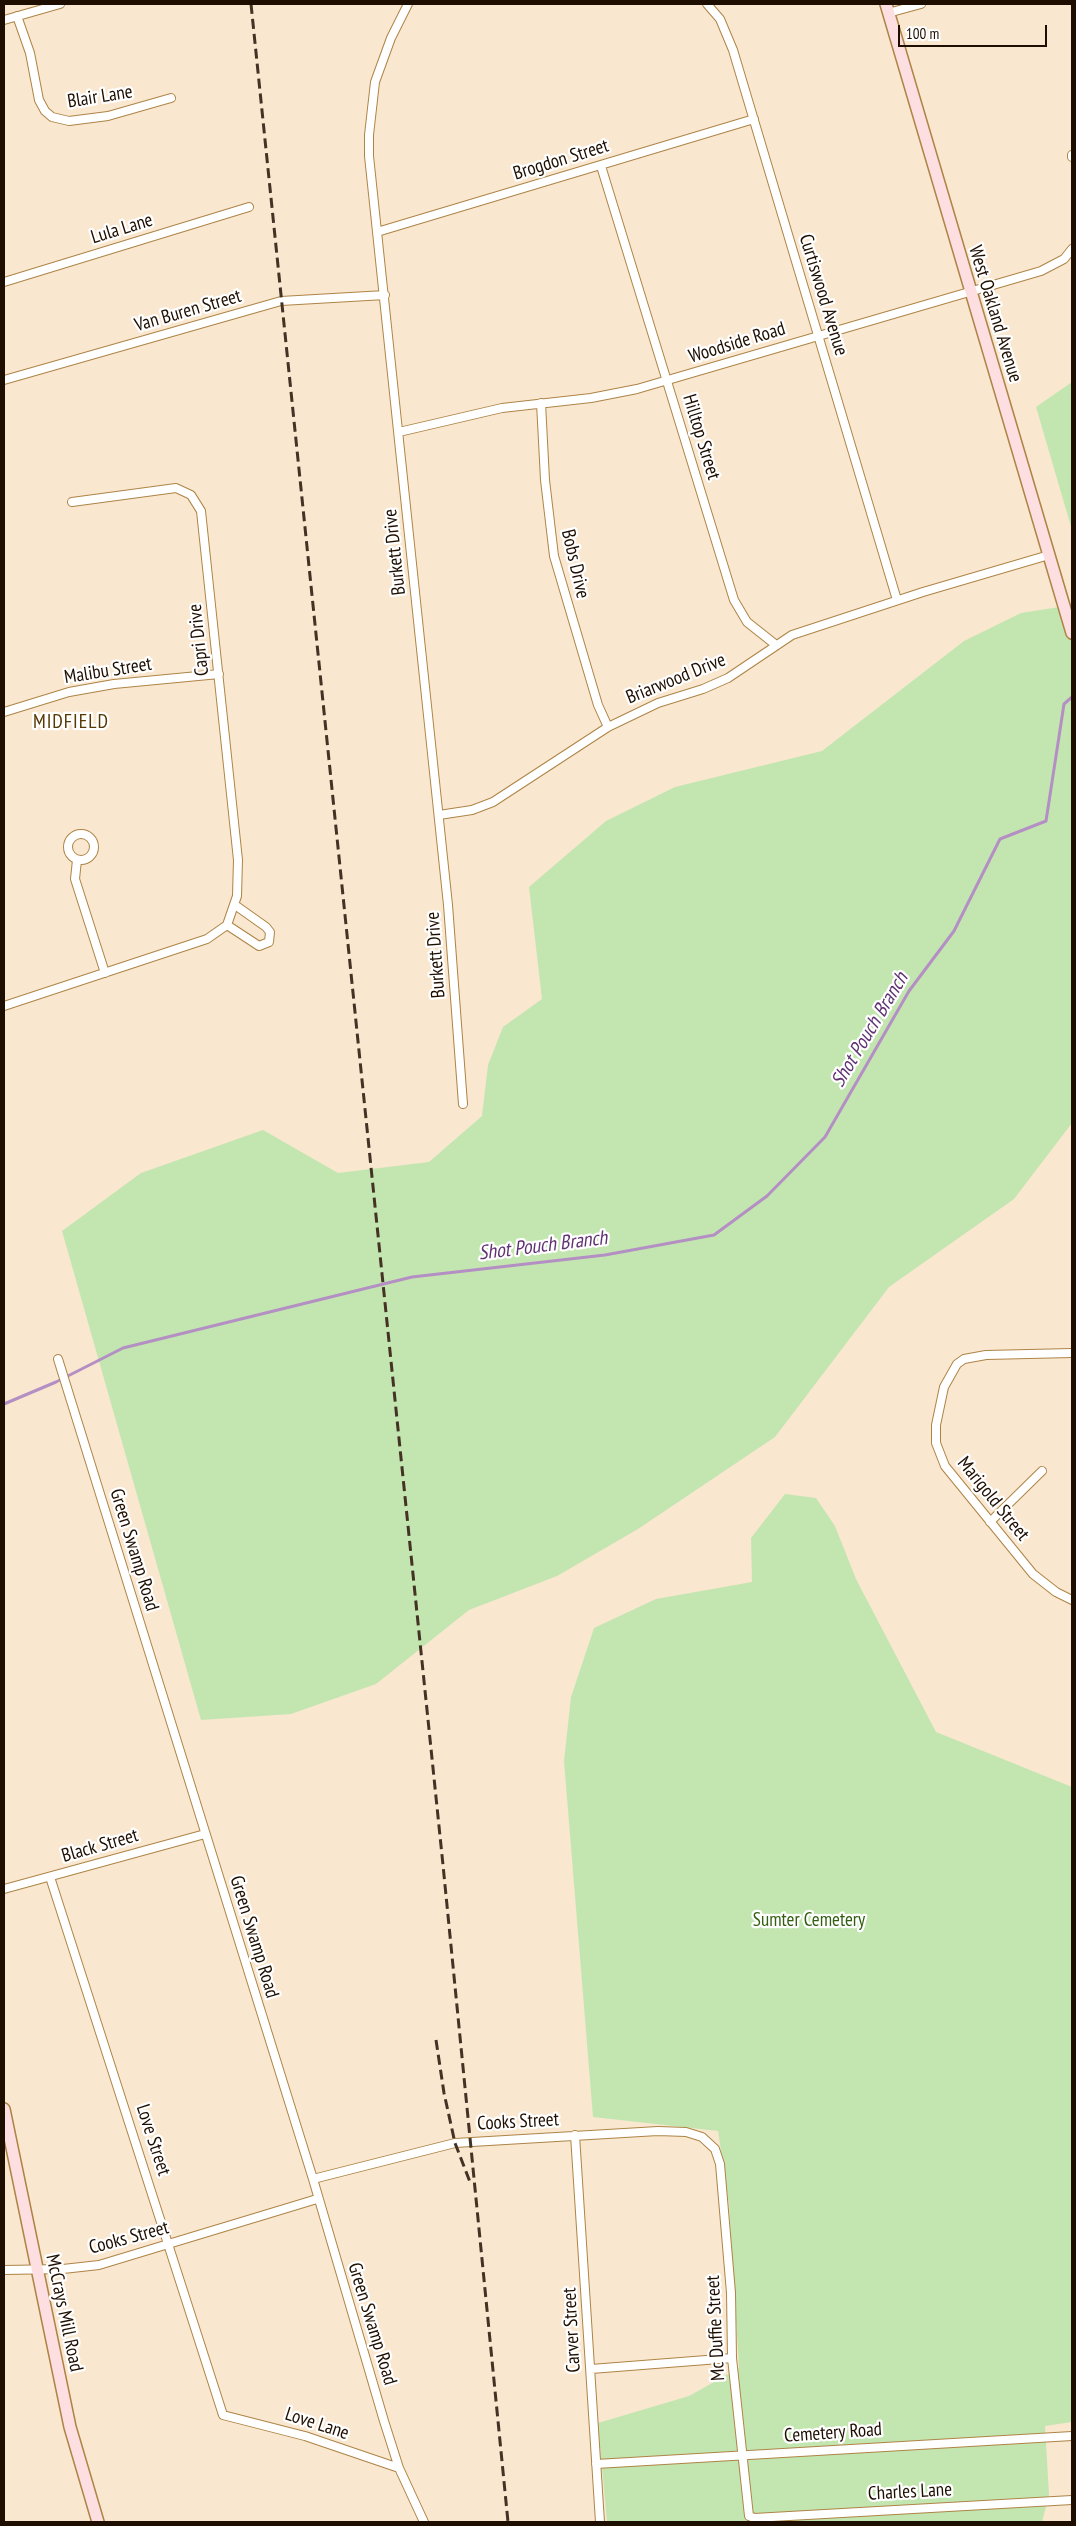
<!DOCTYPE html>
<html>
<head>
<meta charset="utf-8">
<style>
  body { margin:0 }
  #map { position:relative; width:1076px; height:2526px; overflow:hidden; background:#f9e7cf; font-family:"PT Sans Narrow",sans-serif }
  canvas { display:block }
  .frame { position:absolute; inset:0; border:5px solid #1e0e00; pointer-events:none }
  .scale { position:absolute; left:898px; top:25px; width:149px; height:22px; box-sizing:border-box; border:2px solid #1e0e00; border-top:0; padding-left:6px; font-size:15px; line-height:18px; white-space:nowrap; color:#1e0e00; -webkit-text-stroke:4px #fff; paint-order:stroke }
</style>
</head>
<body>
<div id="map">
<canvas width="1076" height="2526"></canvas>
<div class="frame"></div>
<div class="scale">100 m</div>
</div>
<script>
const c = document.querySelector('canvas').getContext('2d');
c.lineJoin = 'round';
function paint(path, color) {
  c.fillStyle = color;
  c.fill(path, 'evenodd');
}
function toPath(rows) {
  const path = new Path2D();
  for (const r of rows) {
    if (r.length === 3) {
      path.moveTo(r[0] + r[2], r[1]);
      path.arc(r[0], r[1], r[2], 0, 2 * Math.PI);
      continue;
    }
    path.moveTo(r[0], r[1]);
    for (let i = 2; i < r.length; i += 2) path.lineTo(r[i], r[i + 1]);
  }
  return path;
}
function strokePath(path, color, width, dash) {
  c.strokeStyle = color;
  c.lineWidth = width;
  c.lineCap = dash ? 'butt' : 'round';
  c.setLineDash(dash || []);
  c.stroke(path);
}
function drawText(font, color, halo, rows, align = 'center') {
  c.font = font + ' "PT Sans Narrow",sans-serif';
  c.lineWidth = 4.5;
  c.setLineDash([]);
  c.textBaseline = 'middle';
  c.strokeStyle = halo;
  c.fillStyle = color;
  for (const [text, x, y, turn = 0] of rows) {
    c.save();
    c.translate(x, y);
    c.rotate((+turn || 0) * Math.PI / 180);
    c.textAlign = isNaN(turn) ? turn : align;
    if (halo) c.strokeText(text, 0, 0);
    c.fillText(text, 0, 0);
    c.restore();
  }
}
paint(toPath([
  [1072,382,1072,530,1036,407],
  [1072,605,1072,1123,1014,1199,889,1287,775,1437,638,1529,557,1576,469,1610,376,1684,291,1714,201,1720,62,1231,141,1173,263,1130,338,1173,429,1162,482,1116,488,1065,503,1027,542,999,529,887,606,821,675,787,822,751,964,641,1021,613],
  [785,1494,816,1498,835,1526,856,1579,936,1732,1072,1787,1072,2422,1045,2426,1049,2495,1042,2522,607,2522,598,2423,689,2396,739,2368,729,2204,718,2131,593,2117,564,1761,571,1697,594,1628,656,1599,752,1582,751,1538]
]), '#c3e6b1');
strokePath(toPath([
  [4,1404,56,1382,123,1348,412,1277,605,1255,714,1235,767,1196,825,1137,909,991,954,931,1000,839,1046,821,1064,704,1072,697]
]), '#b48fc4', 3);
const street = toPath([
  [408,4,391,38,375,82,369,135,369,156,448,905,463,1104],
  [707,4,720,19,733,50,897,600],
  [888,13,921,4],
  [17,16,30,53,39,100,45,111,52,117,69,121,108,116,171,98],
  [4,20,60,4],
  [1072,155,1072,157],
  [601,166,734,600,747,622,776,645],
  [377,232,754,119],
  [4,282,249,207],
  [4,380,281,301,385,295],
  [541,403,545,480,554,556,598,705,608,727],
  [399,432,502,408,591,398,637,389,1041,271,1064,259,1072,249],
  [4,712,69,692,114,684,219,674],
  [439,815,472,810,493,802,608,727,658,703,703,689,728,678,792,635,923,592,1049,555],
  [81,847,13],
  [77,860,75,879,105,973],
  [227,925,259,946,269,942,270,932,266,927,235,905],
  [4,1006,207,939,227,925,237,896,238,860,201,511,191,495,176,488,72,502],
  [1072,1353,986,1355,964,1359,957,1364,944,1387,936,1425,936,1443,945,1466,1033,1574,1056,1592,1072,1600],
  [58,1359,313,2179,384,2421,399,2468,424,2522],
  [990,1522,1042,1471],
  [50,1877,223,2415,305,2436,399,2468],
  [4,1889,205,1834],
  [575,2135,600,2522],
  [313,2179,455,2143,658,2131,686,2132,702,2137,715,2149,720,2164,731,2293,732,2358,749,2516,754,2518,1072,2500],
  [4,2270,63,2269,99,2265,317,2199],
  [591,2369,732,2358],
  [596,2464,1072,2436]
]);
const secondary = toPath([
  [886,4,1072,633],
  [4,2109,70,2427,98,2522]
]);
strokePath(street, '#ae8446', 10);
strokePath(secondary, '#ae8446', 14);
strokePath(street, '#fff', 8);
strokePath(secondary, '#fddee1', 11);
strokePath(toPath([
  [251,4,443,1865,508,2522],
  [436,2040,444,2093,455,2143,470,2182]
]), '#443324', 3, [10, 5]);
drawText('19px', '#1e0e00', '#fff', [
  ["Blair Lane",100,97,-9],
  ["Brogdon Street",561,160,-17],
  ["Lula Lane",122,229,-17],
  ["Curtiswood Avenue",823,295,73],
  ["Van Buren Street",188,311,-16],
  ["West Oakland Avenue",995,314,73],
  ["Woodside Road",737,343,-17],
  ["Hilltop Street",701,437,73],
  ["Burkett Drive",395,552,-96],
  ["Bobs Drive",575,564,77],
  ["Capri Drive",199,640,-96],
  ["Malibu Street",108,671,-9],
  ["Briarwood Drive",676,679,-22],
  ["Burkett Drive",436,955,-94],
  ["Marigold Street",993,1499,51],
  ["Green Swamp Road",134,1550,73],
  ["Black Street",100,1846,-16],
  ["Green Swamp Road",254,1937,73],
  ["Cooks Street",518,2122,-3],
  ["Love Street",153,2140,72],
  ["Cooks Street",129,2238,-15],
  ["McCrays Mill Road",64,2313,78],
  ["Green Swamp Road",372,2324,73],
  ["Mc Duffie Street",716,2328,-93],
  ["Carver Street",572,2330,-93],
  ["Love Lane",317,2424,18],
  ["Cemetery Road",833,2433,-4],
  ["Charles Lane",910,2492,-3]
]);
drawText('19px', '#315e0f', '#fff', [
  ["Sumter Cemetery",809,1921]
]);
c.letterSpacing = '1px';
drawText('20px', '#563802', '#fff', [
  ["MIDFIELD",71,722]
]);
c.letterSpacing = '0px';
drawText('italic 20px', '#603173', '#fff', [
  ["Shot Pouch Branch",870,1030,-59],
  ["Shot Pouch Branch",543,1246,-7]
]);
</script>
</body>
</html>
